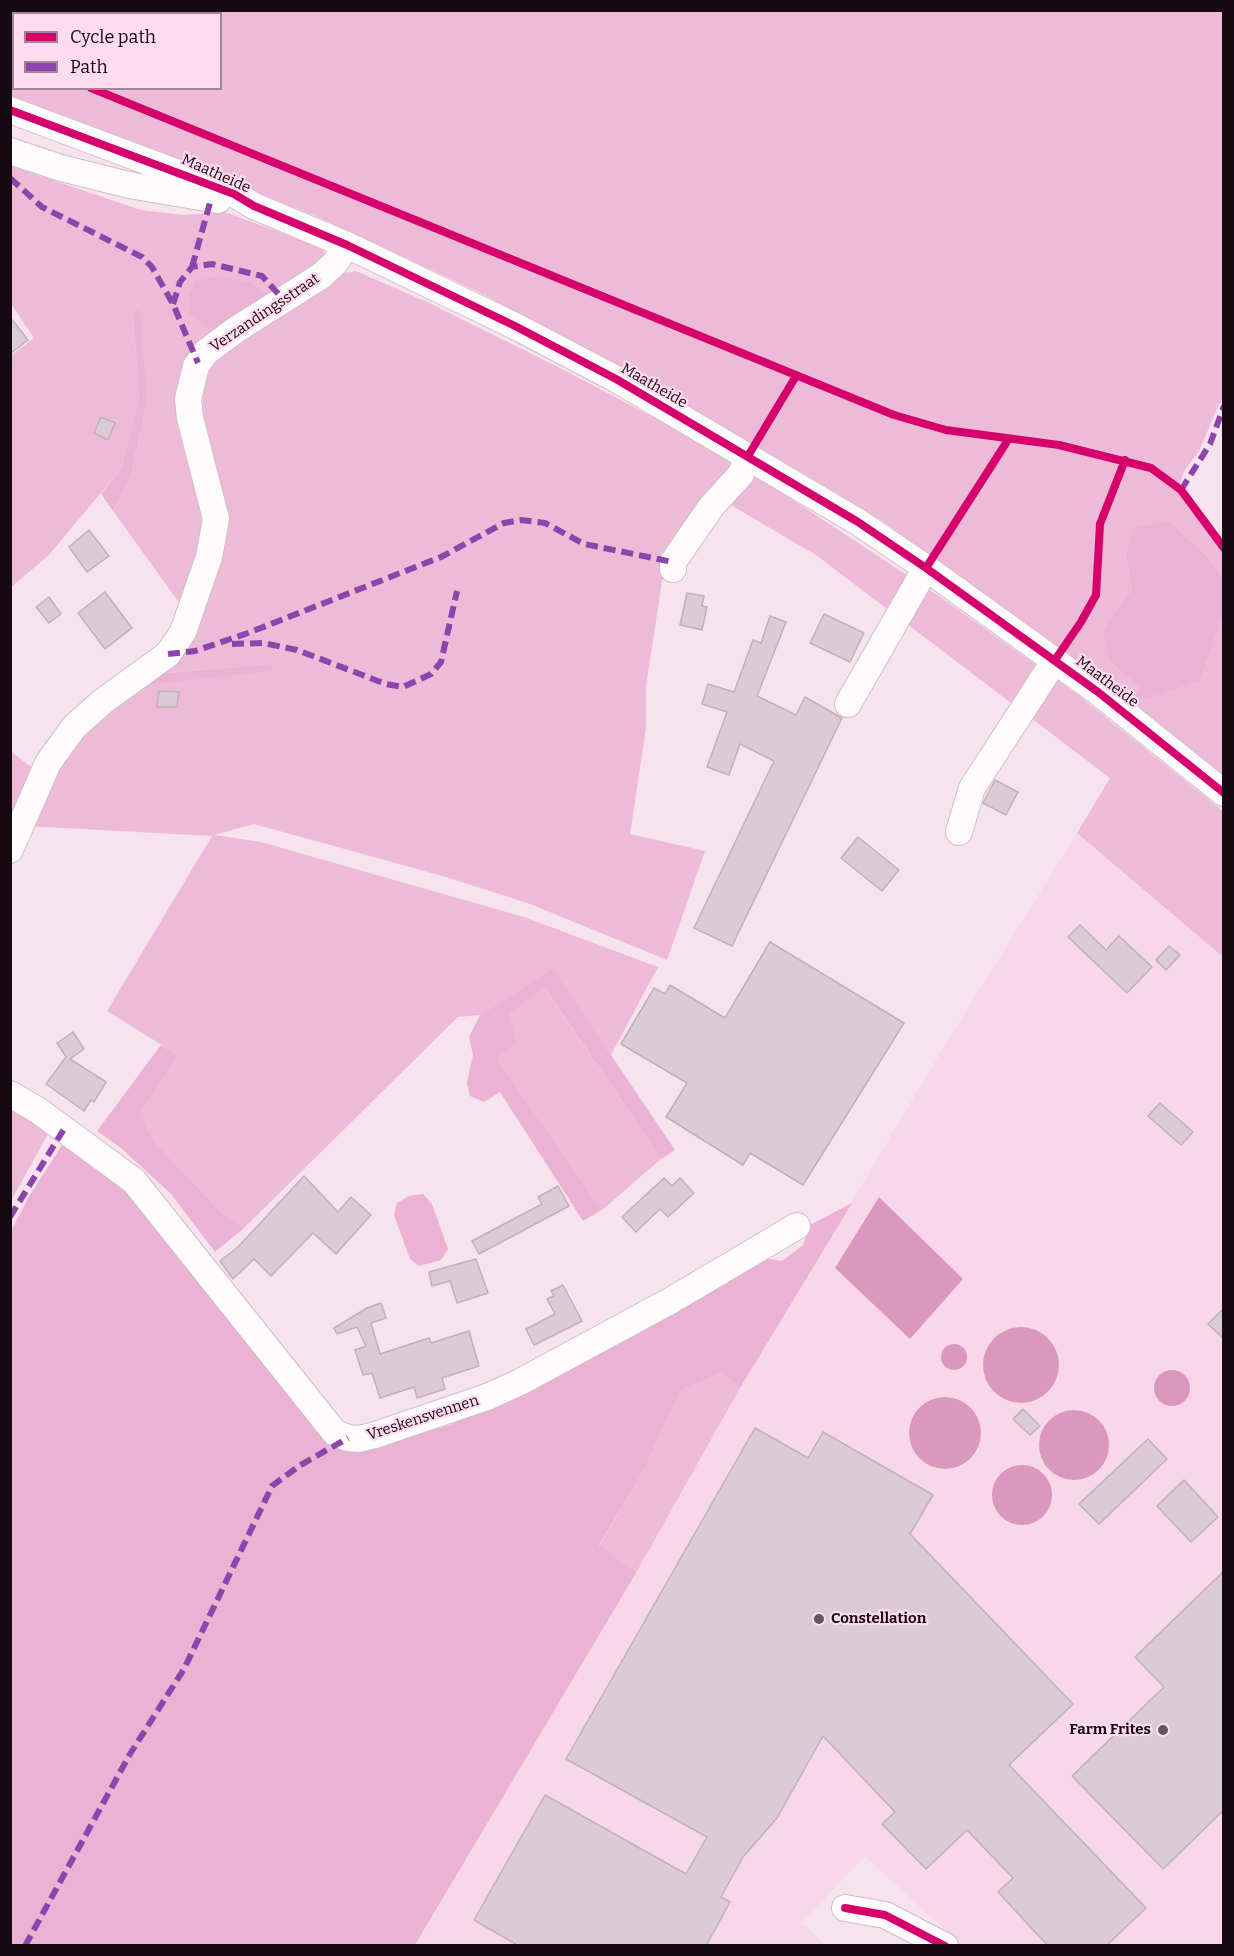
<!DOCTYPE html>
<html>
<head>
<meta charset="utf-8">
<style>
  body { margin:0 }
  #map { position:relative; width:1234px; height:1956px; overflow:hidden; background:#f7e3ee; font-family:Bitter,serif }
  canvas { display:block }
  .frame { position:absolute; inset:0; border:12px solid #150a10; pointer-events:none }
  .legend { position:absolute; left:12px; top:12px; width:210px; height:78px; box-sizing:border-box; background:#ffdbef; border:2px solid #a18796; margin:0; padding:8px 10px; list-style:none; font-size:18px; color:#150a10 }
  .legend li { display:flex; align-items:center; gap:12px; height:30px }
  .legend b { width:30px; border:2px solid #a18796 }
</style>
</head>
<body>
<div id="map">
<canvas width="1234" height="1956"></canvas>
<div class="frame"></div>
<ul class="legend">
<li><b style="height:8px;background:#d6006c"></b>Cycle path</li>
<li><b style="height:8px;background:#8e44ad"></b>Path</li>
</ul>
</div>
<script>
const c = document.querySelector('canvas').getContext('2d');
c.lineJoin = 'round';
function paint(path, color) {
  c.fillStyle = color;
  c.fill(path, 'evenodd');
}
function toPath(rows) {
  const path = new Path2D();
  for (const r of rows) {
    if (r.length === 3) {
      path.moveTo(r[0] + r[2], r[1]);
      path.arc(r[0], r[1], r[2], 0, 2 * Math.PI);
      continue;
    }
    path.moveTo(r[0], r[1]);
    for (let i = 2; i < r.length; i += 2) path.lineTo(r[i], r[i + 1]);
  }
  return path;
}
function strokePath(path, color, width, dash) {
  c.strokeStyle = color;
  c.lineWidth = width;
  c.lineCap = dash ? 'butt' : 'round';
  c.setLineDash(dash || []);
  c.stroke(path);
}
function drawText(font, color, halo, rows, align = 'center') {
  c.font = font + ' Bitter,serif';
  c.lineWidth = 4.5;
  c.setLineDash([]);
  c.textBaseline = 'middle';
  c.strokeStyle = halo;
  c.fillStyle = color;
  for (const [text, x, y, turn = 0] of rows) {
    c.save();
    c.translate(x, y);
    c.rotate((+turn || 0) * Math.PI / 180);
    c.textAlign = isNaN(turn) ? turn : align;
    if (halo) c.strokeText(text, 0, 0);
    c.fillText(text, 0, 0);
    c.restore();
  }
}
paint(toPath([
  [1077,833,1223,957,1223,1945,961,1945,865,1856,802,1923,825,1945,415,1946,636,1573,740,1388,951,1035]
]), '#f7d7e8');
paint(toPath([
  [11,11,1223,11,1223,401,1219,404,1199,451,1184,471,1178,491,1223,540,1223,578,1205,554,1170,522,1126,555,1132,589,1102,630,1110,662,1139,687,1134,702,1200,681,1222,619,1223,597,1223,778,1133,703,881,520,718,423,483,294,316,216,183,163,11,101],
  [14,14,220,14,220,88,14,88],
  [11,166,141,210,183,215,225,212,324,249,325,259,221,331,191,363,206,519,183,608,113,511,131,475,147,402,133,311,139,400,121,469,48,556,11,587,10,356,34,338,11,304],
  [356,271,429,303,558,367,727,456,734,469,664,568,646,686,646,728,630,834,705,851,667,960,530,904,446,877,254,824,214,835,261,842,524,917,658,967,611,1055,553,970,480,1015,458,1017,244,1228,223,1214,154,1141,140,1114,178,1055,107,1011,212,836,26,826,61,754,141,685,271,664,154,674,219,559,226,538,228,514,204,417,202,390,213,360,344,273],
  [752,473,946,601,1074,692,1223,811,1223,957,1077,833,1110,778,816,555,724,501],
  [10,751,34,769,10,825],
  [544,987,661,1159,602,1210,497,1059,517,1044,508,1013],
  [11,1105,49,1132,11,1201],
  [722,1373,740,1388,636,1573,599,1546,642,1474,681,1390]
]), '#edbad7');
paint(toPath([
  [218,276,252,283,272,298,221,331,202,324,189,314,189,295,196,281],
  [140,310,147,402,131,475,113,511,101,494,121,469,139,400,133,311],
  [1170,522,1205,554,1223,578,1222,619,1200,681,1133,703,1139,687,1110,662,1102,630,1132,589,1126,555,1134,527],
  [271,664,272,671,141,685,154,674],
  [553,969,675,1150,661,1159,545,988,509,1013,517,1044,497,1059,602,1210,583,1221,500,1092,484,1102,470,1096,467,1083,473,1055,469,1037,480,1015],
  [161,1045,178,1055,140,1114,154,1141,223,1214,244,1228,215,1252,171,1194,121,1148,97,1131],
  [64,1142,138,1198,328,1439,357,1453,450,1425,533,1388,759,1257,782,1261,803,1245,810,1225,852,1203,740,1388,722,1373,681,1390,642,1474,599,1545,636,1573,415,1945,11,1946,11,1231,28,1198],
  [423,1194,432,1204,448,1249,441,1260,419,1266,410,1259,394,1215,397,1203,409,1196]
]), '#ebb2d4');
paint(toPath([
  [879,1197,963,1279,910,1339,835,1268],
  [1021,1365,38],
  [954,1357,13],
  [1172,1388,18],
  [945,1433,36],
  [1074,1445,35],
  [1022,1495,30]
]), '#da98bf');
const building = toPath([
  [10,317,28,340,10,354,10,317],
  [101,417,115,423,108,440,94,433,101,417],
  [89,530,109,556,87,572,69,547,89,530],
  [105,592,132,628,105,649,78,613,105,592],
  [687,593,704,596,702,606,707,607,702,630,680,625,687,593],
  [49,597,61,614,49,623,36,607,49,597],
  [824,614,864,633,850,662,810,643,824,614],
  [770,616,786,622,757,696,796,715,805,697,842,718,732,946,694,928,774,761,740,744,729,775,707,767,727,712,702,704,708,684,734,692,753,640,761,643,770,616],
  [159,691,179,692,177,707,157,707,159,691],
  [995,780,1018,792,1006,815,983,803,995,780],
  [858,837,899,870,882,891,841,858,858,837],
  [1080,925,1106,950,1119,936,1152,967,1127,993,1068,937,1080,925],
  [770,942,904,1023,803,1185,750,1153,743,1165,666,1117,687,1083,621,1044,654,988,665,994,670,985,725,1018,770,942],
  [1169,946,1180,955,1166,970,1156,960,1169,946],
  [73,1032,84,1049,70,1059,106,1082,94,1102,91,1100,84,1111,46,1084,66,1057,57,1043,73,1032],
  [1160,1103,1193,1132,1181,1145,1148,1116,1160,1103],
  [304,1176,338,1212,351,1197,371,1215,336,1254,313,1233,271,1276,254,1259,233,1279,220,1261,238,1247,304,1176],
  [664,1178,672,1186,680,1178,694,1193,668,1217,660,1209,636,1232,622,1217,664,1178],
  [558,1186,569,1206,479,1254,472,1241,542,1204,538,1197,558,1186],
  [476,1259,488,1293,457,1303,450,1281,432,1286,429,1272,476,1259],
  [563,1285,582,1321,534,1345,526,1329,555,1314,547,1299,554,1296,551,1291,563,1285],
  [381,1303,386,1318,371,1323,380,1354,429,1338,431,1343,469,1331,479,1366,442,1378,445,1389,417,1398,414,1387,380,1398,372,1373,363,1375,355,1350,366,1346,357,1327,337,1334,334,1328,367,1308,381,1303],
  [1224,1308,1224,1339,1208,1324,1224,1308],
  [1023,1409,1040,1426,1030,1435,1013,1419,1023,1409],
  [755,1428,808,1458,823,1432,933,1495,910,1534,1073,1704,1009,1765,1146,1908,1106,1946,1048,1946,998,1892,1013,1878,967,1830,926,1869,882,1824,895,1812,823,1736,777,1818,743,1857,721,1897,730,1902,706,1946,519,1946,474,1920,545,1795,686,1874,707,1837,566,1759,755,1428],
  [1148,1439,1167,1459,1099,1524,1079,1504,1148,1439],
  [1184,1480,1218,1517,1191,1542,1157,1506,1184,1480],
  [1224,1571,1224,1810,1163,1869,1072,1776,1164,1687,1135,1657,1224,1571]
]);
paint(building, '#dbccd4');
strokePath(building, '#c0b0b9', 1.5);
const minor = toPath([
  [10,110,234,194,254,206,347,245,515,326,616,379,858,522,926,568,1098,692,1224,793],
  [10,151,61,168,129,185,218,200],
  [673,569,673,562,711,507,741,474,748,456],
  [848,704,926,568],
  [959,832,972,788,1055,660],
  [10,850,48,763,74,727,102,702,168,654,183,632,209,557,216,519,190,418,188,399,196,366,206,352,237,329,321,276,335,263,347,245],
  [10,1094,39,1111,134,1181,335,1433,348,1438,359,1439,375,1435,487,1397,520,1382,670,1301,797,1226],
  [845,1908,885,1915,945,1946]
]);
strokePath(minor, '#cebfc7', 28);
strokePath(minor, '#fefbfc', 26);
strokePath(toPath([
  [10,178,42,207,142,257,152,267,173,304,198,363],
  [192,267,211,199],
  [173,304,180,282,192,267,212,264,262,276,283,299],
  [1181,490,1210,444,1224,406],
  [232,644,263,643,297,650,386,684,403,687,431,674,441,662,457,591],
  [168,654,195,651,248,633,441,557,504,523,521,520,545,523,584,544,673,562],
  [10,1217,64,1129],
  [25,1946,130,1754,184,1669,272,1486,299,1466,348,1438]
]), '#8e44ad', 6, [12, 6]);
strokePath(toPath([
  [91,88,894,415,946,430,1059,445,1151,468,1181,490,1224,548],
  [10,110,234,194,254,206,347,245,515,326,616,379,858,522,926,568,1098,692,1224,793],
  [748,456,796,376],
  [926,568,1008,440],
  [1055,660,1081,622,1096,595,1100,524,1125,460],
  [845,1908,885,1915,945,1946]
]), '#d6006c', 8);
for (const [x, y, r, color] of [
  [819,1619,6,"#64565e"],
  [1163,1730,6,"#64565e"]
]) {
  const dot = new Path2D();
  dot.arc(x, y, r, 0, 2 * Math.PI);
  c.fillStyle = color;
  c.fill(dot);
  strokePath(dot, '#ffdbef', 2);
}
drawText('15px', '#150a10', '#ffdbef', [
  ["Maatheide",216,174,24],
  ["Verzandingsstraat",265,313,-34],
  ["Maatheide",654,386,30],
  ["Maatheide",1107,682,37],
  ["Vreskensvennen",423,1418,-18]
]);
drawText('bold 15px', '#150a10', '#ffdbef', [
  ["Constellation",831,1619],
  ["Farm Frites",1151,1730,"right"]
], 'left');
</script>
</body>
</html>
